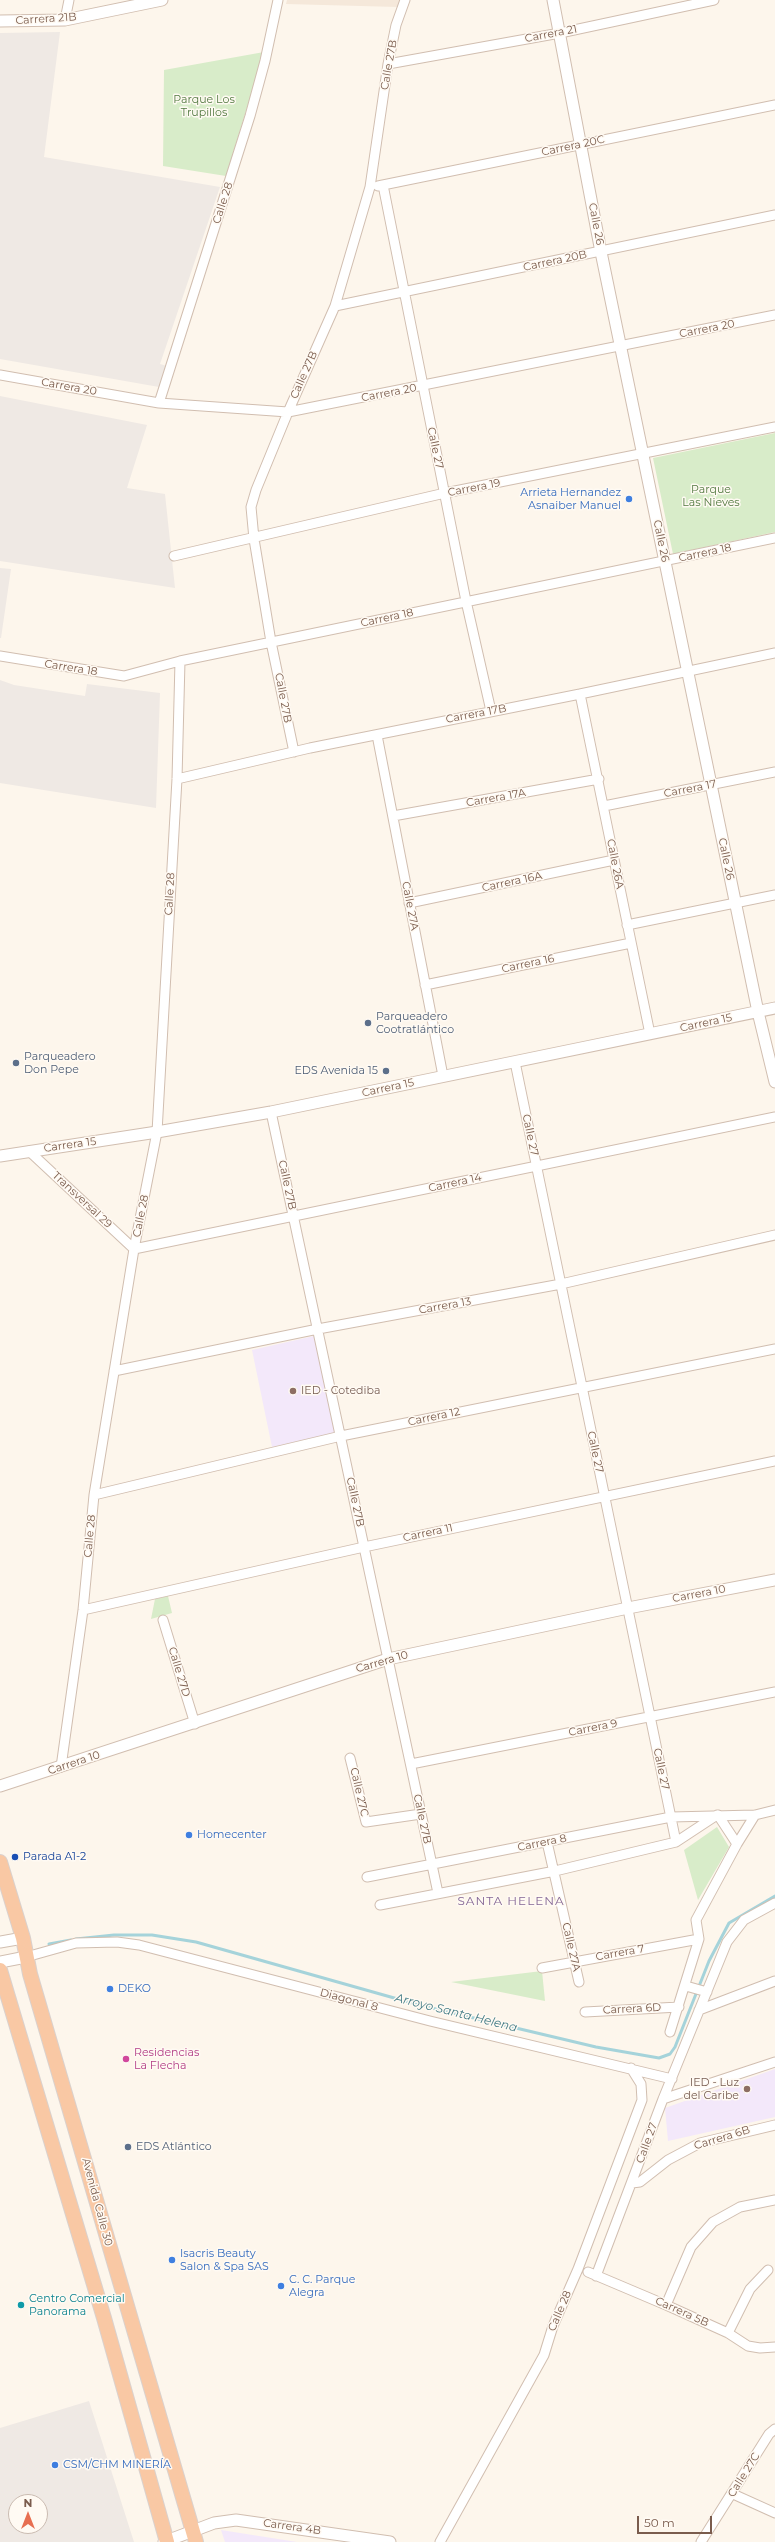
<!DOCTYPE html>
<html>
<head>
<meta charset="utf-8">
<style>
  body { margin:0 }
  #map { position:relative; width:775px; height:2542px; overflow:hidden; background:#fdf6ec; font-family:Montserrat,sans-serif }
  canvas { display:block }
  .north { position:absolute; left:8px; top:2494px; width:40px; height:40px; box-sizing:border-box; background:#fffaf3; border:1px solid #cabbb1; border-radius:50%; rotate:0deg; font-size:11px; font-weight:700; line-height:16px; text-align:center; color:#7a5c4d }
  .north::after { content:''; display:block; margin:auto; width:14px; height:18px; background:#e76f51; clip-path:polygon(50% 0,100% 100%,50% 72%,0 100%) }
  .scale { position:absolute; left:637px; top:2516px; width:75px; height:18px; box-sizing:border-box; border:2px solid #7a5c4d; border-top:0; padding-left:5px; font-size:12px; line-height:14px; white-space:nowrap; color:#7a5c4d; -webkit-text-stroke:3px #fffaf3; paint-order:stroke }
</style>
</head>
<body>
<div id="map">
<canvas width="775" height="2542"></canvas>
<div class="north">N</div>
<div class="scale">50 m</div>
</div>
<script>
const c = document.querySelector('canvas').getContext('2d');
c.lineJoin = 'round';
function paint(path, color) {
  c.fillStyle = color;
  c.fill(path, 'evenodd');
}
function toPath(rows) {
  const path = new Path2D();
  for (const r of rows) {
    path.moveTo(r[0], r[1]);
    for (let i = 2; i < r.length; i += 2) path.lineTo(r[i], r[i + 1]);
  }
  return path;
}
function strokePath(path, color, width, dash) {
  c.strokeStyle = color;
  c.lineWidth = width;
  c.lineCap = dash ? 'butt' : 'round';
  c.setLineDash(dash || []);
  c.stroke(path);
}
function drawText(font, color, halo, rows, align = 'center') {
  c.font = font + ' Montserrat,sans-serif';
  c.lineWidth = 3;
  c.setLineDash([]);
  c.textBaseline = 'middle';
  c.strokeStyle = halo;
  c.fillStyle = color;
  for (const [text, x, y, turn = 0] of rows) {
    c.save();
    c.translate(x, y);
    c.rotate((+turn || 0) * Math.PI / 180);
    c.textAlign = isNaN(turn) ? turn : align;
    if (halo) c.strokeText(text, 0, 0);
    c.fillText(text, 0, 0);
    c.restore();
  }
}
paint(toPath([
  [287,0,401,0,398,7,286,4]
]), '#f5e8da');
paint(toPath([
  [60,32,44,157,220,187,160,364,167,366,159,387,0,359,0,33],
  [0,396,147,425,127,488,165,494,175,588,0,561],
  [0,568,11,569,1,638,0,638],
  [0,680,14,685,85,696,87,684,160,693,156,808,0,783],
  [89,2401,134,2542,0,2542,0,2428],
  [16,2502,40,2502,40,2526,16,2526]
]), '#efe9e4');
paint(toPath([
  [314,1336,335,1433,272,1447,252,1350],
  [775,2069,775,2117,668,2141,665,2108],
  [221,2530,297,2542,225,2542]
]), '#f3e8fa');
paint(toPath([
  [264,52,226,176,163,166,164,70],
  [775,433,775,532,673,554,653,458],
  [168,1596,172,1613,151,1619,155,1599],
  [717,1827,729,1847,698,1900,684,1850],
  [542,1971,545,2001,451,1982]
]), '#d8ecc9');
strokePath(toPath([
  [76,1939,114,1935,152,1935,196,1942,419,2005,596,2047,659,2058,670,2054,675,2047,709,1961,729,1923,775,1896],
  [49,1944,71,1940]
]), '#a5d3da', 3);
const minor = toPath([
  [65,20,69,0],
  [388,64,560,33,714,0],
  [383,185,466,601,491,711],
  [378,186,775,105],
  [335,306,775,215],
  [0,375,159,403,288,412,775,315],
  [159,403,250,116,265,61,278,0],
  [174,556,445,493,775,427],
  [0,656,124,676,180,661,775,538],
  [580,694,650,1034],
  [377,735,443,1076],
  [294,752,271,642,254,539,251,507,256,490,288,412,335,306,370,187,388,64,396,25,405,0],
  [177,779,310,748,580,694,775,653],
  [604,806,775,772],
  [393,816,599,779],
  [409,903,614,860],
  [627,925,775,895],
  [425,985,631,943],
  [515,1062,676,1842],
  [271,1112,438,1893],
  [29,1151,134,1249,775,1117],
  [114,1371,318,1329,561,1284,775,1235],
  [94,1495,341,1436,775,1349],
  [83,1610,364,1547,775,1461],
  [163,1620,195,1724],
  [350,1758,366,1822,421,1814],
  [411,1764,775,1692],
  [61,1767,83,1610,94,1495,134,1249,157,1132,177,779,180,661],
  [718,1815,737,1844],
  [547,1842,579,1982],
  [367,1877,671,1817,755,1815,775,1810],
  [380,1905,555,1871,676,1842,717,1815],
  [26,1957,76,1943,117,1942,139,1945,430,2021,672,2079],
  [542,1968,699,1939],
  [686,1986,707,1992],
  [699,2010,775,1981],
  [585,2012,679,2007],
  [670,2032,699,1939,696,1920,737,1844,755,1815],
  [663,2099,775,2062],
  [632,2183,640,2182,668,2160,700,2143,775,2125],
  [588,2272,666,2305,728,2333,748,2346,760,2348,775,2347],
  [596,2276,663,2099,727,1942,744,1920,775,1903],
  [666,2305,691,2247,713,2222,740,2207,775,2200],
  [728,2333,750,2289,768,2270],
  [733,2494,775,2513],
  [440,2542,544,2355,553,2326,578,2269,642,2100,641,2084,631,2068],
  [701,2542,769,2434,775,2429]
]);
const tertiary = toPath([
  [553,0,601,252,758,1012,775,1082],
  [0,21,65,20,162,0],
  [0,1156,157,1132,271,1112,775,1008],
  [0,1786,388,1659,628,1608,775,1580],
  [0,1942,23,1938],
  [0,1962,26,1957],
  [164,2542,214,2523,236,2520,390,2542]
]);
const trunk = toPath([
  [0,1862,23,1938,30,1974,196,2542],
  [0,1970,104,2318,167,2542]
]);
strokePath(minor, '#d1beb0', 11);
strokePath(tertiary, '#d1beb0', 13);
strokePath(trunk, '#dad1cd', 16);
strokePath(minor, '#fff', 9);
strokePath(tertiary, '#fff', 11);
strokePath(trunk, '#f9c8a4', 14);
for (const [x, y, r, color] of [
  [629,499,4,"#3f7fe0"],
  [368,1023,4,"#5c6f8a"],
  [16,1063,4,"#5c6f8a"],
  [386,1071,4,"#5c6f8a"],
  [293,1391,4,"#8d6e63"],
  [189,1835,4,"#3f7fe0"],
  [15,1857,4,"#1a4fb4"],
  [110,1989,4,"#3f7fe0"],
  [126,2059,4,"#d1479c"],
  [747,2089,4,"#8d6e63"],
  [128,2147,4,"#5c6f8a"],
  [172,2260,4,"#3f7fe0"],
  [281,2286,4,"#3f7fe0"],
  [21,2305,4,"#0f9aa8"],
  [55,2465,4,"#3f7fe0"]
]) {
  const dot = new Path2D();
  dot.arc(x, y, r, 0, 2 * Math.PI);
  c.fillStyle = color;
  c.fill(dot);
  strokePath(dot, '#fffaf3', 1.5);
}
drawText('11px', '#7a5c4d', '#fffaf3', [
  ["Carrera 21B",46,19,-4],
  ["Carrera 21",551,34,-11],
  ["Calle 27B",389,65,-80],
  ["Carrera 20C",573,146,-12],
  ["Calle 28",223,203,-72],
  ["Calle 26",596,224,79],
  ["Carrera 20B",555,261,-12],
  ["Carrera 20",707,329,-11],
  ["Calle 27B",304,375,-66],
  ["Carrera 20",69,387,10],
  ["Carrera 20",389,393,-11],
  ["Calle 27",435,448,78],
  ["Carrera 19",474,488,-11],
  ["Calle 26",661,541,78],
  ["Carrera 18",705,553,-12],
  ["Carrera 18",387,618,-12],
  ["Carrera 18",71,668,9],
  ["Calle 27B",283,698,79],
  ["Carrera 17B",476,714,-11],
  ["Carrera 17",690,789,-11],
  ["Carrera 17A",496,798,-10],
  ["Calle 26",726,859,78],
  ["Calle 26A",615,864,79],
  ["Carrera 16A",512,882,-12],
  ["Calle 28",170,894,-87],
  ["Calle 27A",410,906,79],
  ["Carrera 16",528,964,-12],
  ["Carrera 15",706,1023,-12],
  ["Carrera 15",388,1088,-12],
  ["Calle 27",530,1135,78],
  ["Carrera 15",70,1145,-8],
  ["Carrera 14",455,1183,-12],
  ["Calle 27B",287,1185,78],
  ["Transversal 29",82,1200,43],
  ["Calle 28",141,1216,-79],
  ["Carrera 13",445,1306,-10],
  ["Carrera 12",434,1417,-12],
  ["Calle 27",595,1452,78],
  ["Calle 27B",355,1502,78],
  ["Carrera 11",428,1533,-12],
  ["Calle 28",90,1536,-85],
  ["Carrera 10",699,1594,-11],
  ["Carrera 10",382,1662,-16],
  ["Calle 27D",179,1672,73],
  ["Carrera 9",593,1728,-11],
  ["Carrera 10",74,1763,-18],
  ["Calle 27",661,1769,78],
  ["Calle 27C",359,1792,77],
  ["Calle 27B",422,1819,78],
  ["Carrera 8",542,1843,-11],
  ["Calle 27A",571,1947,77],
  ["Carrera 7",620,1953,-10],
  ["Diagonal 8",349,2000,15],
  ["Carrera 6D",632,2009,-3],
  ["Carrera 6B",722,2138,-17],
  ["Calle 27",647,2143,-70],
  ["Avenida Calle 30",97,2202,75],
  ["Calle 28",560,2311,-67],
  ["Carrera 5B",682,2312,24],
  ["Calle 27C",744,2475,-58],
  ["Carrera 4B",292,2527,8]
]);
drawText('11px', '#537a41', '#fffaf3', [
  ["Parque Los",204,100],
  ["Trupillos",204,113],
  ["Parque",711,490],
  ["Las Nieves",711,503]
]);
drawText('11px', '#366cbe', '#fffaf3', [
  ["Arrieta Hernandez",621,493,"right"],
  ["Asnaiber Manuel",621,506,"right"],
  ["Homecenter",197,1835],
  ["DEKO",118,1989],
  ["Isacris Beauty",180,2254],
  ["Salon & Spa SAS",180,2267],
  ["C. C. Parque",289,2280],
  ["Alegra",289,2293],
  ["CSM/CHM MINERÍA",63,2465]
], 'left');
drawText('11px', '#4e5e75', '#fffaf3', [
  ["Parqueadero",376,1017],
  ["Cootratlántico",376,1030],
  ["Parqueadero",24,1057],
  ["Don Pepe",24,1070],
  ["EDS Avenida 15",378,1071,"right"],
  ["EDS Atlántico",136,2147]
], 'left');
drawText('11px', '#785e54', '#fffaf3', [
  ["IED - Cotediba",301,1391],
  ["IED - Luz",739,2083,"right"],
  ["del Caribe",739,2096,"right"]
], 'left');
drawText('11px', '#164399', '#fffaf3', [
  ["Parada A1-2",23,1857]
], 'left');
drawText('11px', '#b23c85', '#fffaf3', [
  ["Residencias",134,2053],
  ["La Flecha",134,2066]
], 'left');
drawText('11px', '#0d838f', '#fffaf3', [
  ["Centro Comercial",29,2299],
  ["Panorama",29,2312]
], 'left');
c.letterSpacing = '1px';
drawText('12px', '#846695', '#fffaf3', [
  ["SANTA HELENA",511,1901]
]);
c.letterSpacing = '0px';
drawText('italic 12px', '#437c86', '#fffaf3', [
  ["Arroyo Santa Helena",456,2013,14]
]);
</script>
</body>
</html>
